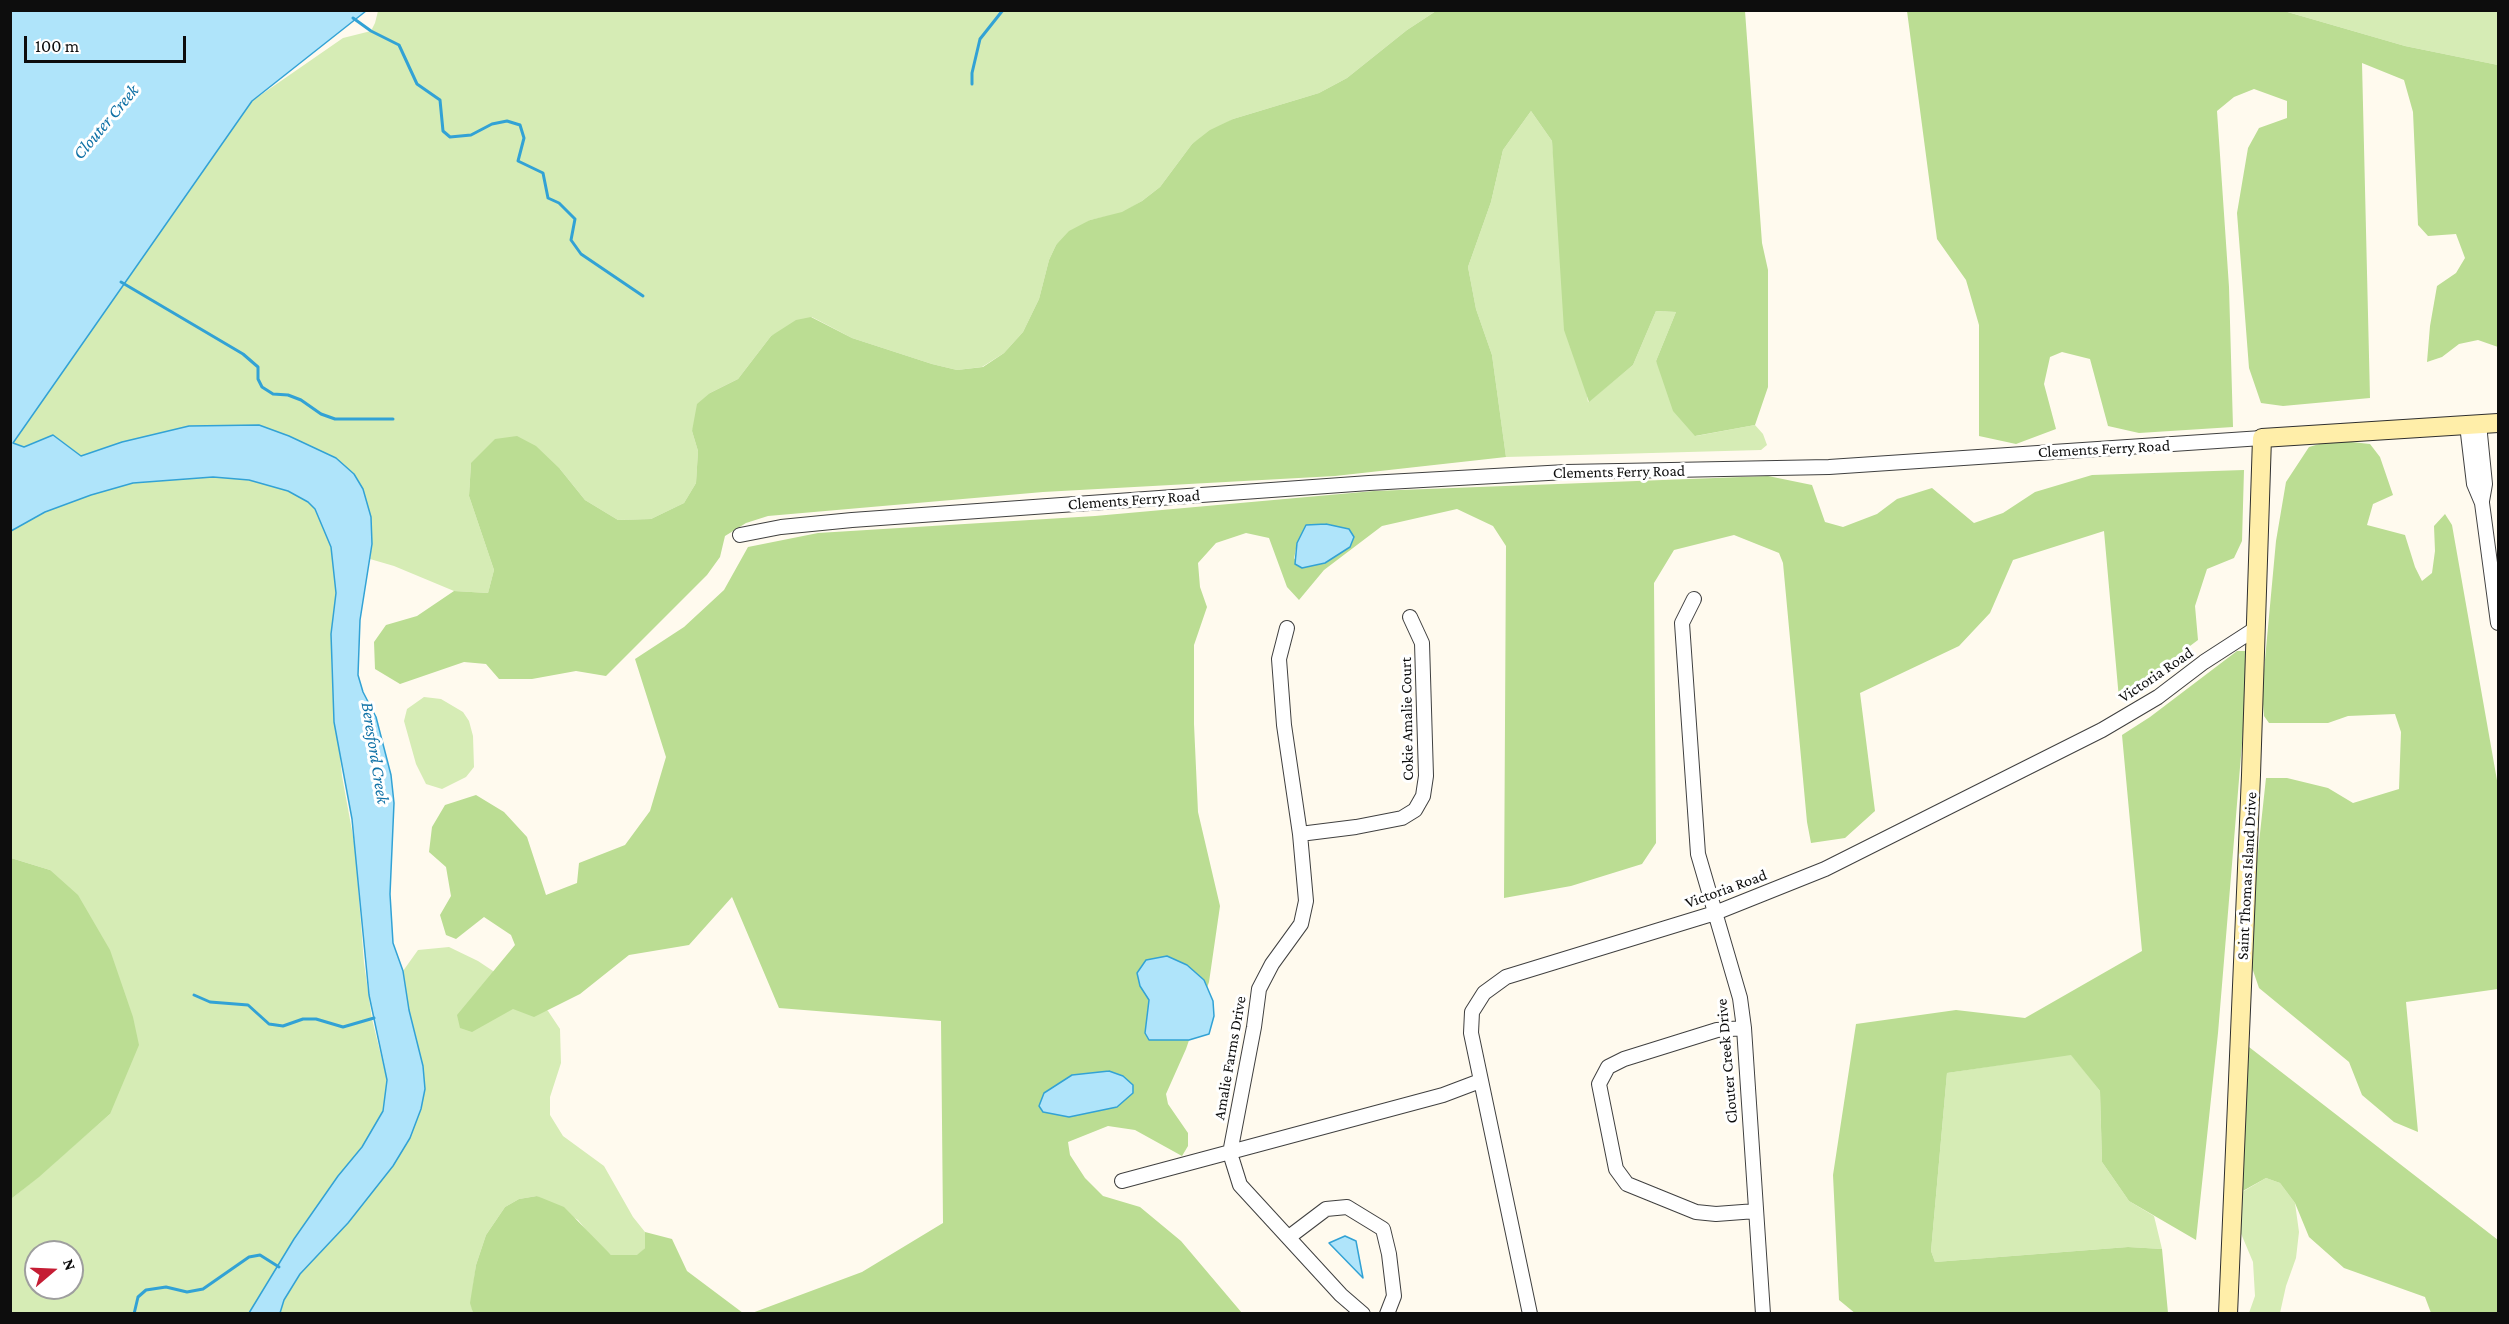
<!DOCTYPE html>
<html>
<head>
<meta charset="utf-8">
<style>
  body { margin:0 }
  #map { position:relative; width:2509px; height:1324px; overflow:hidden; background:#fffaee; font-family:"Crimson Pro",serif }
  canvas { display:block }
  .frame { position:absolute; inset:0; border:12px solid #0d0d0d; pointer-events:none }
  .north { position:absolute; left:24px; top:1240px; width:60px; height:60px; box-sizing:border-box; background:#fff; border:2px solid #9e9e9e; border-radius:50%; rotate:71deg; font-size:16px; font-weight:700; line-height:24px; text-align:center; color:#0d0d0d }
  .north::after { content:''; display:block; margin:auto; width:21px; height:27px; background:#c51d34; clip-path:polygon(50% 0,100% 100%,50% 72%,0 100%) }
  .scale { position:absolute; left:24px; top:36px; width:162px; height:27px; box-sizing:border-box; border:3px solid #0d0d0d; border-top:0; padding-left:8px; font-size:18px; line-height:21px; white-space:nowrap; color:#0d0d0d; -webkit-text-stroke:4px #fff; paint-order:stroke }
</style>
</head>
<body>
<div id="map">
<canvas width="2509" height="1324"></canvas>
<div class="frame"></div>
<div class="north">N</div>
<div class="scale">100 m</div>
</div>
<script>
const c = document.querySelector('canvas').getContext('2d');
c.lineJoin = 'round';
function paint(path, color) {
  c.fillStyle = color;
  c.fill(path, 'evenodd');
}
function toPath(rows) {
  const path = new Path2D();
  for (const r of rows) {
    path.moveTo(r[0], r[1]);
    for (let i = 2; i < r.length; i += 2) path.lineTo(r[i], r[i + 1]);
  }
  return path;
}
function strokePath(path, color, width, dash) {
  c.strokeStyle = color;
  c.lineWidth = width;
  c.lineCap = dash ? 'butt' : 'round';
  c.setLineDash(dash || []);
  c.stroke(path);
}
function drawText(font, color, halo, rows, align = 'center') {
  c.font = font + ' "Crimson Pro",serif';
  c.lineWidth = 6;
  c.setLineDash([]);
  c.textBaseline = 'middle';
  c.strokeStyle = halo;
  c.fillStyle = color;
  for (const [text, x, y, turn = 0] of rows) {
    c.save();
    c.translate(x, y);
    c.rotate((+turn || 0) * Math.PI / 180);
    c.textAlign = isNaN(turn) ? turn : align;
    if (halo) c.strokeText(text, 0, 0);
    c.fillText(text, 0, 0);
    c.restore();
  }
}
paint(toPath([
  [378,11,1436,11,1407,30,1347,78,1319,93,1233,119,1192,144,1160,187,1142,201,1122,213,1090,220,1056,245,1049,260,1039,299,1023,332,1004,353,982,367,957,370,932,364,852,338,812,317,771,336,738,379,710,393,692,431,698,451,696,483,684,503,651,519,618,520,585,500,560,469,471,463,469,496,494,570,488,593,454,591,394,566,370,559,372,544,371,517,367,505,336,458,289,436,259,425,224,427,122,442,81,456,53,435,23,447,13,443,252,101,343,38,371,31,375,23],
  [2284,11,2498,11,2498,65,2405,46],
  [1531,111,1552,141,1559,222,1588,402,1633,365,1656,311,1676,312,1656,361,1696,436,1755,425,1763,434,1767,445,1761,450,1506,457,1492,355,1476,309,1468,267,1491,202,1503,150],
  [213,477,249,480,288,491,308,502,315,509,331,547,336,593,331,634,332,681,342,776,355,847,364,963,372,1019,387,1080,383,1111,362,1147,338,1176,294,1239,249,1313,11,1314,11,1199,39,1176,110,1114,50,870,11,858,11,531,45,512,91,495,133,483],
  [36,1252,72,1252,72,1288,36,1288],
  [424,697,441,699,463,712,469,721,473,736,474,767,466,777,442,789,426,784,416,764,404,721,407,709],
  [449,947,478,961,529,995,548,1011,560,1029,561,1063,550,1097,550,1115,563,1136,604,1166,633,1217,645,1232,645,1248,637,1256,611,1255,599,1246,578,1220,537,1196,519,1199,505,1207,486,1235,476,1265,471,1303,473,1313,280,1314,284,1300,300,1274,348,1223,369,1194,417,1040,409,1010,403,971,418,950],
  [2071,1054,2100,1091,2102,1162,2129,1201,2154,1216,2162,1249,2128,1247,1935,1262,1931,1251,1947,1073],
  [2266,1178,2280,1183,2295,1203,2299,1232,2296,1258,2286,1286,2280,1313,2249,1313,2255,1296,2253,1262,2237,1224,2237,1195]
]), '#d6ecb5');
paint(toPath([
  [1436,11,1745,11,1762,243,1768,270,1768,387,1755,425,1695,436,1673,411,1656,361,1676,312,1656,311,1633,365,1589,402,1564,330,1552,141,1531,111,1503,150,1491,202,1468,267,1476,309,1492,355,1506,457,1335,476,1043,492,768,516,746,523,725,536,720,557,707,575,606,676,576,671,532,679,499,679,486,664,464,662,400,684,375,669,374,642,386,625,417,616,454,591,488,593,494,570,469,496,471,463,495,439,517,436,536,446,560,469,585,500,618,520,651,519,684,503,696,483,698,451,692,431,697,404,710,393,738,379,771,336,796,320,811,317,852,338,932,364,957,370,983,367,1004,353,1023,332,1039,299,1049,260,1056,245,1069,231,1090,220,1122,212,1142,201,1160,187,1192,144,1210,130,1233,119,1319,93,1347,78,1407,30],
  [1907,11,2284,11,2405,46,2498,65,2498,347,2478,340,2459,344,2442,357,2427,362,2430,326,2437,286,2456,273,2465,258,2456,234,2428,236,2418,225,2413,112,2404,80,2362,63,2370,398,2283,406,2261,403,2249,368,2237,213,2248,148,2259,128,2287,118,2287,101,2254,89,2234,97,2217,111,2229,287,2233,427,2139,433,2108,426,2090,359,2062,352,2050,357,2044,384,2056,429,2016,444,1979,436,1979,325,1966,280,1937,239],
  [2333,440,2370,444,2380,457,2393,495,2373,504,2367,525,2405,535,2415,567,2422,581,2432,573,2435,551,2434,526,2445,514,2452,525,2498,786,2498,989,2406,1002,2418,1132,2394,1122,2362,1095,2349,1062,2259,988,2247,953,2266,778,2287,778,2328,788,2353,803,2399,789,2401,732,2395,714,2348,716,2328,723,2269,723,2264,716,2262,692,2276,541,2286,482,2309,447],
  [2244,470,2242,541,2234,558,2207,569,2195,606,2198,640,2119,699,2104,531,2013,560,1990,613,1959,646,1860,693,1875,811,1845,838,1811,843,1807,822,1783,563,1779,553,1734,535,1674,550,1654,583,1656,843,1642,864,1571,886,1504,898,1506,546,1493,526,1457,509,1382,526,1324,570,1299,600,1287,587,1269,538,1246,533,1216,543,1198,563,1200,587,1207,607,1194,645,1194,724,1198,812,1220,906,1209,982,1186,1049,1166,1094,1168,1104,1188,1133,1188,1146,1182,1156,1135,1130,1108,1126,1068,1142,1070,1155,1085,1178,1103,1196,1140,1207,1181,1241,1242,1313,752,1313,862,1272,943,1223,941,1021,779,1008,732,897,689,945,629,955,580,994,534,1017,513,1009,472,1032,460,1028,457,1015,515,945,511,935,484,917,456,939,446,935,440,915,451,896,446,867,429,852,432,827,445,805,476,795,504,812,527,837,546,895,577,883,579,863,625,845,650,811,666,757,635,659,684,627,724,590,748,547,818,533,1095,516,1374,491,1768,476,1812,485,1825,522,1843,527,1877,514,1897,499,1932,488,1974,523,2003,513,2035,492,2092,475],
  [1326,524,1349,529,1294,559,1297,543],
  [2237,651,2246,651,2248,671,2218,1033,2196,1240,2129,1201,2102,1162,2100,1091,2071,1055,1947,1073,1931,1251,1935,1262,2128,1247,2162,1249,2168,1313,1856,1314,1839,1300,1833,1175,1856,1024,1956,1010,2025,1018,2142,951,2122,735,2150,717],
  [11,858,50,870,78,895,110,950,133,1017,139,1045,110,1114,39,1177,11,1199],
  [2249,1047,2498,1240,2498,1313,2431,1313,2425,1297,2344,1268,2309,1237,2295,1203,2280,1183,2266,1178,2241,1192],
  [537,1196,564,1207,611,1255,637,1255,645,1248,645,1232,672,1239,687,1271,743,1313,473,1313,470,1303,476,1265,486,1235,505,1207,519,1199]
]), '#bbdd93');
const water = toPath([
  [11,10,366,11,252,101,13,443,24,447,53,435,81,456,122,442,189,426,259,425,289,436,336,458,354,474,363,489,371,517,372,544,360,620,358,675,363,692,376,717,391,775,394,803,390,894,393,943,403,971,409,1010,423,1066,425,1089,421,1109,410,1138,393,1166,348,1223,300,1274,284,1300,280,1313,249,1313,294,1239,338,1176,362,1147,383,1111,387,1080,369,995,352,819,334,722,331,634,336,593,331,547,315,509,308,502,288,491,249,480,213,477,133,483,91,495,45,512,11,531,11,10],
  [1326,524,1349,529,1354,537,1350,547,1325,563,1302,568,1295,564,1297,543,1306,525,1326,524],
  [1167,956,1187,965,1204,980,1213,1001,1214,1016,1209,1034,1189,1040,1149,1040,1145,1033,1149,1000,1140,986,1137,973,1146,960,1167,956],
  [1109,1071,1123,1076,1133,1085,1133,1093,1117,1107,1069,1117,1043,1112,1039,1106,1044,1093,1072,1075,1109,1071],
  [1345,1236,1356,1241,1363,1278,1329,1243,1345,1236]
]);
paint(water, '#afe4fa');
strokePath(water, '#32a2d5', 1.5);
strokePath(toPath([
  [353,18,371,31,399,45,417,84,440,100,443,131,450,137,471,135,492,124,507,121,520,125,524,138,518,161,543,173,548,198,559,203,575,219,571,240,581,254,643,296],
  [972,84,972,73,980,39,1003,10],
  [121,282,243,354,258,367,258,379,262,387,273,394,288,395,301,400,321,414,335,419,393,419],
  [194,995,210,1002,248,1005,269,1024,283,1026,303,1019,316,1019,343,1027,374,1018],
  [134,1314,138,1297,146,1290,166,1287,187,1292,203,1289,249,1257,260,1255,279,1267]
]), '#32a2d5', 3);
const minor = toPath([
  [2479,424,2485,484,2482,501],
  [2467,425,2474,484,2482,503,2498,623],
  [740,535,781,527,852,520,1369,483,1566,472,1829,467,2262,438],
  [1694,599,1682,623,1698,854,1740,998,1744,1028,1763,1314],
  [1287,628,1279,659,1284,725,1300,834,1306,901,1301,924,1272,964,1259,989,1254,1027,1230,1153,1240,1185,1341,1295,1363,1314],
  [1300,834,1356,827,1402,818,1415,810,1423,796,1426,776,1422,643,1410,617],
  [1744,1028,1717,1030,1624,1059,1608,1067,1599,1084,1616,1169,1627,1184,1696,1212,1716,1214,1756,1211],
  [1122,1181,1443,1095,1480,1081],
  [1289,1237,1326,1209,1347,1207,1383,1229,1389,1254,1394,1296,1387,1314],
  [1530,1314,1471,1033,1472,1012,1484,993,1506,977,1715,913,1825,869,2102,730,2158,697,2204,662,2255,629]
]);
const secondary = toPath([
  [2228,1314,2251,775,2262,438,2498,423]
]);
strokePath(minor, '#404040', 16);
strokePath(secondary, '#2f2f2f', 20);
strokePath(minor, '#fff', 14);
strokePath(secondary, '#ffeea9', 18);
drawText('16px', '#0d0d0d', '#fff', [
  ["Clements Ferry Road",2104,449,-3],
  ["Clements Ferry Road",1619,472,-1],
  ["Clements Ferry Road",1134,500,-4],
  ["Victoria Road",2156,675,-34],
  ["Cokie Amalie Court",1407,719,-91],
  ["Saint Thomas Island Drive",2247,876,-87],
  ["Victoria Road",1726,889,-20],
  ["Amalie Farms Drive",1230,1058,-80],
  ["Clouter Creek Drive",1727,1061,-95]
]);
drawText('italic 18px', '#0f71a6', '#fff', [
  ["Clouter Creek",106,122,-50],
  ["Beresford Creek",375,753,81]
]);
</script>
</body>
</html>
